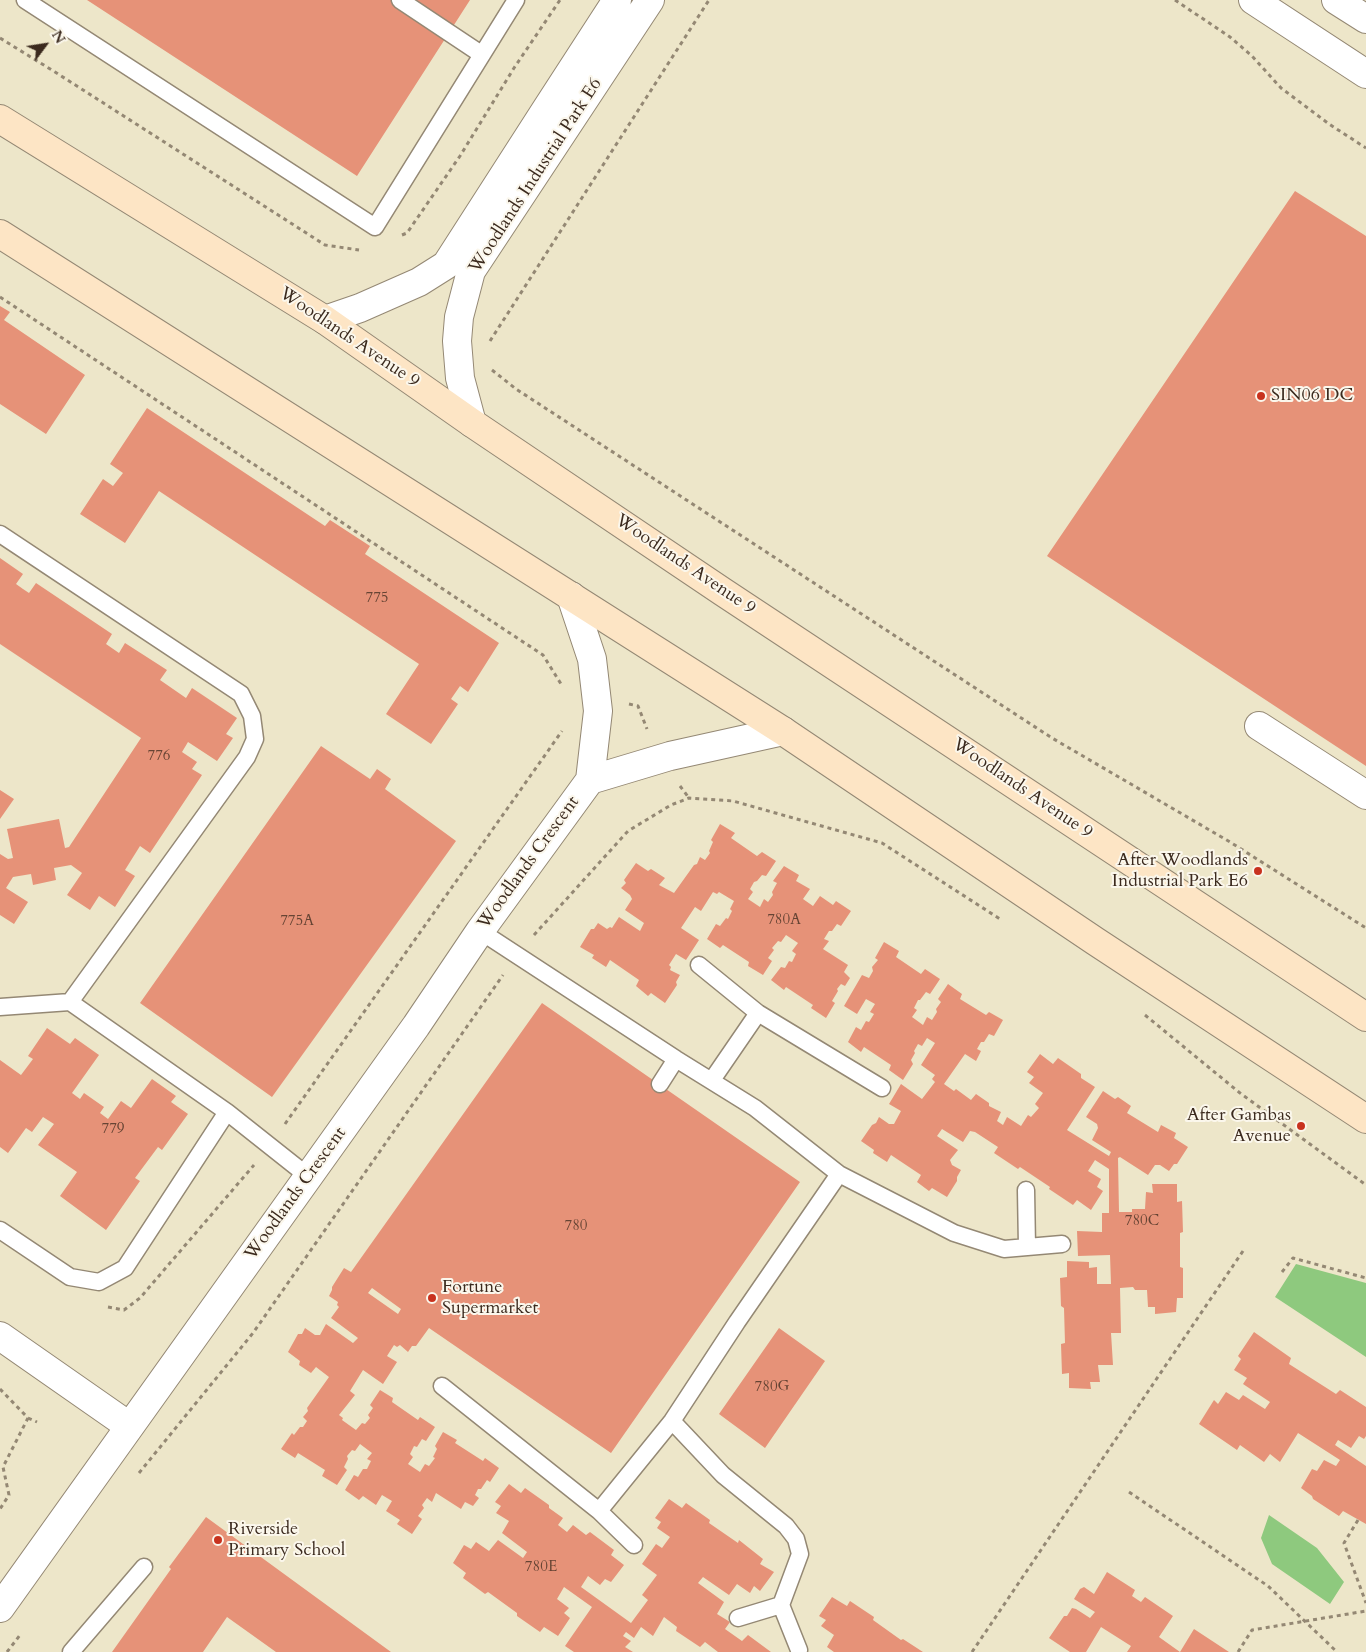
<!DOCTYPE html>
<html>
<head>
<meta charset="utf-8">
<style>
  body { margin:0 }
  #map { position:relative; width:1366px; height:1652px; overflow:hidden; background:#ede6c9; font-family:Cardo,serif }
  canvas { display:block }
  .north { position:absolute; left:20px; top:20px; width:50px; height:50px; -webkit-text-stroke:4px #fbf7ec; paint-order:stroke; rotate:59deg; font-size:14px; font-weight:700; line-height:20px; text-align:center; color:#3b2a1e }
  .north::after { content:''; display:block; margin:auto; width:18px; height:22px; background:#3b2a1e; clip-path:polygon(50% 0,100% 100%,50% 72%,0 100%) }
</style>
</head>
<body>
<div id="map">
<canvas width="1366" height="1652"></canvas>
<div class="north">N</div>
</div>
<script>
const c = document.querySelector('canvas').getContext('2d');
c.lineJoin = 'round';
function paint(path, color) {
  c.fillStyle = color;
  c.fill(path, 'evenodd');
}
function toPath(rows) {
  const path = new Path2D();
  for (const r of rows) {
    path.moveTo(r[0], r[1]);
    for (let i = 2; i < r.length; i += 2) path.lineTo(r[i], r[i + 1]);
  }
  return path;
}
function strokePath(path, color, width, dash) {
  c.strokeStyle = color;
  c.lineWidth = width;
  c.lineCap = dash ? 'butt' : 'round';
  c.setLineDash(dash || []);
  c.stroke(path);
}
function drawText(font, color, halo, rows, align = 'center') {
  c.font = font + ' Cardo,serif';
  c.lineWidth = 4;
  c.setLineDash([]);
  c.textBaseline = 'middle';
  c.strokeStyle = halo;
  c.fillStyle = color;
  for (const [text, x, y, turn = 0] of rows) {
    c.save();
    c.translate(x, y);
    c.rotate((+turn || 0) * Math.PI / 180);
    c.textAlign = isNaN(turn) ? turn : align;
    if (halo) c.strokeText(text, 0, 0);
    c.fillText(text, 0, 0);
    c.restore();
  }
}
paint(toPath([
  [1296,1264,1366,1283,1366,1357,1275,1297],
  [1269,1515,1317,1548,1344,1582,1330,1604,1272,1564,1261,1538]
]), '#8ec97e');
paint(toPath([
  [87,0,470,0,357,176],
  [1295,191,1366,236,1366,766,1047,556],
  [0,306,10,312,4,320,85,375,46,434,0,404],
  [147,408,325,526,330,520,370,546,365,554,499,643,468,692,460,686,451,699,458,704,431,744,386,714,419,664,159,491,125,543,80,514,103,479,113,486,123,473,110,464],
  [0,558,23,574,16,584,23,589,29,593,36,583,112,634,106,644,119,653,125,643,167,670,160,680,186,698,192,688,237,718,226,734,233,738,217,761,188,742,182,752,197,762,192,769,202,775,150,853,140,846,125,870,135,876,115,907,99,896,90,910,67,895,82,873,71,865,54,868,56,880,33,885,31,874,13,877,6,888,28,902,14,924,0,915,0,854,8,859,13,858,7,829,59,819,65,848,69,847,141,738,0,644],
  [321,746,370,779,377,769,391,779,385,789,456,841,272,1097,140,1003],
  [0,790,14,799,0,819],
  [720,824,735,833,731,838,757,856,762,852,776,861,766,876,762,875,757,881,754,882,750,889,753,892,748,899,760,907,764,899,768,902,773,895,772,892,777,883,773,881,784,866,799,875,796,881,810,889,803,899,813,906,820,896,833,905,836,901,851,911,841,926,837,924,832,931,829,931,824,939,829,941,823,949,848,965,844,972,850,978,845,986,841,984,837,989,838,991,832,1001,835,1003,826,1018,811,1008,813,1005,786,987,784,990,771,980,781,967,785,968,789,961,792,962,796,954,792,951,798,943,786,935,781,942,778,941,772,948,774,950,768,958,772,961,763,975,748,966,749,962,723,945,720,948,707,939,716,924,720,926,726,918,728,919,732,911,730,909,734,901,719,892,717,894,713,892,701,911,695,907,681,928,699,940,686,960,676,954,669,965,671,967,670,970,680,975,676,982,677,985,665,1003,651,993,648,996,636,986,639,980,610,960,606,967,592,958,594,955,580,947,591,929,594,929,598,923,607,929,610,927,612,928,619,917,640,931,644,923,625,910,632,899,630,895,621,888,626,883,624,880,636,863,648,871,651,869,665,878,659,885,674,893,694,865,697,864,700,857,705,860,710,853,709,851,713,842,711,840],
  [884,942,899,951,896,957,921,974,925,969,940,979,930,994,926,992,920,1000,918,1000,914,1008,917,1010,912,1017,923,1025,927,1017,932,1020,937,1012,936,1009,941,1002,938,999,948,984,962,994,960,999,986,1015,989,1012,1003,1020,994,1036,989,1034,984,1042,981,1042,977,1049,981,1051,976,1061,965,1054,944,1084,954,1091,956,1089,971,1100,976,1094,989,1103,989,1106,1001,1112,997,1121,1003,1125,1007,1117,1021,1126,1028,1115,1031,1117,1039,1108,1035,1104,1043,1093,1029,1083,1034,1077,1027,1072,1040,1054,1053,1064,1058,1058,1081,1074,1081,1078,1095,1087,1067,1130,1109,1156,1111,1152,1092,1140,1098,1128,1097,1124,1086,1117,1103,1091,1115,1099,1118,1097,1131,1106,1127,1113,1158,1132,1161,1125,1176,1133,1174,1138,1188,1147,1177,1164,1174,1164,1169,1171,1160,1165,1155,1165,1148,1175,1120,1157,1118,1158,1119,1212,1132,1212,1132,1209,1145,1209,1146,1192,1153,1193,1152,1184,1177,1184,1177,1202,1182,1201,1183,1232,1180,1233,1180,1267,1183,1268,1183,1298,1177,1298,1176,1312,1155,1314,1155,1307,1148,1307,1147,1290,1135,1290,1133,1287,1120,1288,1121,1333,1111,1333,1113,1365,1098,1365,1100,1382,1090,1382,1091,1389,1069,1388,1069,1373,1062,1374,1061,1344,1065,1343,1064,1308,1061,1306,1060,1278,1067,1277,1067,1261,1089,1262,1089,1268,1097,1267,1097,1284,1111,1284,1110,1255,1078,1256,1077,1231,1102,1232,1102,1213,1109,1213,1109,1169,1095,1160,1088,1171,1101,1179,1097,1187,1103,1191,1091,1210,1077,1200,1073,1205,1049,1189,1050,1187,1020,1167,1018,1169,994,1153,998,1147,975,1132,970,1131,963,1142,942,1129,937,1136,958,1150,950,1160,952,1165,961,1170,957,1177,957,1181,947,1197,932,1188,929,1191,917,1182,921,1175,891,1155,887,1162,873,1153,874,1150,861,1141,872,1125,876,1123,879,1117,889,1124,894,1124,901,1111,889,1104,901,1084,922,1099,935,1082,932,1079,935,1075,921,1065,935,1043,927,1038,922,1046,918,1044,914,1051,915,1053,911,1060,913,1064,903,1080,889,1070,891,1065,864,1047,861,1052,848,1042,856,1027,861,1030,866,1021,869,1022,874,1014,870,1012,875,1004,866,999,857,1014,844,1006,862,975,869,978,873,971,872,967,878,960,875,958],
  [542,1003,800,1182,611,1453,429,1328,416,1346,412,1346,408,1352,400,1345,397,1347,394,1345,387,1356,397,1362,383,1384,363,1370,350,1391,355,1395,339,1415,343,1418,342,1420,356,1430,362,1423,365,1424,370,1418,368,1415,373,1408,370,1405,380,1390,393,1398,392,1402,418,1420,420,1417,435,1427,426,1441,422,1439,417,1447,414,1446,410,1454,413,1457,408,1464,420,1472,425,1464,429,1466,435,1458,433,1457,437,1449,435,1446,443,1432,457,1440,455,1443,483,1461,485,1458,499,1468,490,1482,487,1480,481,1489,478,1489,475,1495,479,1498,473,1506,465,1502,461,1509,436,1493,432,1502,427,1498,422,1505,424,1508,418,1516,422,1519,412,1534,397,1524,400,1520,386,1511,392,1501,382,1495,376,1505,363,1496,359,1500,345,1490,354,1475,358,1477,363,1469,367,1469,371,1461,367,1459,372,1453,360,1444,355,1451,352,1450,347,1456,348,1459,344,1467,347,1470,337,1485,322,1476,325,1470,298,1453,295,1458,281,1449,292,1433,294,1435,300,1427,303,1427,307,1421,303,1417,308,1411,307,1408,329,1377,316,1367,311,1373,299,1365,300,1361,288,1352,298,1334,302,1334,305,1328,315,1335,320,1335,326,1324,353,1343,358,1338,331,1318,339,1307,337,1305,338,1302,329,1296,332,1290,332,1287,344,1268,351,1272],
  [372,1288,401,1309,398,1314,368,1293],
  [47,1028,70,1044,75,1038,99,1055,72,1093,80,1099,84,1093,104,1107,100,1113,108,1119,121,1101,131,1108,152,1079,176,1096,171,1102,188,1114,162,1150,158,1147,135,1178,140,1181,106,1230,60,1196,77,1172,38,1145,54,1124,43,1117,32,1132,26,1128,8,1153,0,1147,0,1060,21,1075,33,1059,28,1056],
  [779,1328,825,1361,765,1448,719,1414],
  [1254,1332,1291,1358,1289,1364,1336,1394,1340,1390,1366,1407,1366,1436,1364,1439,1359,1436,1351,1448,1338,1440,1335,1445,1366,1466,1366,1524,1343,1511,1339,1516,1313,1499,1312,1496,1301,1488,1312,1469,1317,1471,1324,1460,1336,1466,1340,1460,1298,1433,1280,1462,1270,1454,1264,1462,1240,1445,1237,1450,1199,1424,1214,1400,1218,1404,1226,1392,1239,1400,1243,1395,1265,1409,1270,1402,1243,1384,1247,1378,1234,1370,1241,1359,1238,1356],
  [509,1484,521,1493,525,1488,549,1505,549,1508,563,1518,558,1525,567,1532,573,1525,586,1535,590,1532,614,1550,611,1555,624,1565,611,1582,605,1579,600,1585,588,1576,581,1587,631,1623,648,1600,642,1595,657,1575,642,1564,656,1544,662,1548,670,1537,657,1528,661,1522,655,1518,669,1499,682,1508,686,1503,710,1520,709,1523,738,1543,739,1540,763,1559,760,1564,774,1572,760,1591,754,1586,750,1593,737,1584,729,1595,703,1577,698,1583,724,1602,717,1614,730,1622,725,1629,742,1641,748,1635,771,1652,718,1652,705,1642,700,1647,676,1631,677,1627,664,1617,653,1636,641,1627,634,1638,626,1632,623,1636,631,1641,625,1647,633,1652,574,1652,565,1646,592,1607,564,1587,557,1599,569,1608,564,1613,570,1618,558,1636,544,1627,540,1632,517,1616,517,1613,488,1592,485,1594,463,1578,466,1573,453,1563,464,1545,471,1549,476,1542,489,1551,498,1540,523,1558,527,1552,502,1533,509,1521,496,1513,501,1506,495,1502],
  [206,1517,391,1652,276,1652,227,1617,203,1652,112,1652,171,1569,169,1567],
  [1107,1572,1135,1590,1132,1596,1141,1602,1145,1597,1173,1616,1159,1637,1180,1652,1194,1629,1229,1652,1127,1652,1131,1646,1101,1627,1086,1652,1070,1652,1049,1638,1064,1616,1067,1616,1072,1608,1076,1609,1090,1618,1095,1612,1074,1599,1080,1589,1084,1587,1094,1594],
  [832,1597,847,1606,850,1601,874,1617,873,1620,901,1640,903,1639,923,1652,834,1652,827,1647,834,1635,821,1626,826,1620,819,1616]
]), '#e69278');
const lane = toPath([
  [25,0,375,227,516,0],
  [400,0,481,54],
  [0,534,241,694,252,716,255,739,247,757,70,1002],
  [480,931,676,1059,755,1108,839,1174,954,1233,1004,1249,1062,1244],
  [699,965,758,1013,882,1088],
  [0,1007,70,1002,227,1112,309,1177],
  [712,1080,758,1013],
  [660,1084,676,1059],
  [1026,1190,1027,1247],
  [0,1230,70,1277,99,1282,125,1268,227,1112],
  [442,1386,599,1511,634,1545],
  [672,1421,723,1475,786,1526,796,1539,800,1554,781,1605,799,1650],
  [599,1511,672,1421,737,1322,839,1174],
  [738,1618,781,1605],
  [71,1652,144,1567]
]);
const street = toPath([
  [1253,0,1366,74],
  [1336,0,1366,19],
  [325,320,360,308,419,282,446,265,545,111,617,0],
  [472,423,460,378,457,341,459,317,471,271,650,0],
  [1259,726,1366,795],
  [590,780,670,756,783,731],
  [0,1336,129,1426],
  [0,1608,416,1026,480,931,590,780,598,711,592,659,571,596]
]);
const secondary = toPath([
  [0,119,325,320,472,423,723,592,1366,1017],
  [0,234,783,731,1095,941,1366,1119]
]);
strokePath(lane, '#948874', 19);
strokePath(street, '#948874', 30);
strokePath(secondary, '#948874', 30);
strokePath(toPath([
  [1175,0,1230,37,1252,56,1281,88,1329,124,1366,148],
  [0,38,55,72,325,245,359,250],
  [402,235,407,233,460,156,514,68,560,0],
  [0,297,543,655,561,684],
  [490,341,709,0],
  [492,370,516,389,1052,738,1230,842,1366,928],
  [629,704,638,706,647,729],
  [680,786,689,798],
  [534,935,628,831,671,805,689,798,733,801,882,843,1000,919],
  [1145,1015,1240,1093,1366,1185],
  [285,1124,562,731],
  [1282,1272,1293,1258,1366,1278],
  [108,1307,124,1310,140,1298,254,1165],
  [0,1389,28,1418,3,1467,9,1495,0,1509],
  [28,1418,37,1422],
  [139,1473,253,1333,503,975],
  [1129,1492,1268,1586,1337,1652],
  [1358,1520,1344,1543,1366,1603],
  [7,1652,20,1635],
  [972,1652,1245,1248],
  [1238,1652,1252,1630,1366,1611]
]), '#948874', 3, [4, 4]);
strokePath(lane, '#fff', 16);
strokePath(street, '#fff', 28);
strokePath(secondary, '#fde5c5', 28);
for (const [x, y, r, color] of [
  [1261,396,5,"#c8321e"],
  [1258,871,5,"#c8321e"],
  [1301,1126,5,"#c8321e"],
  [432,1298,5,"#c8321e"],
  [218,1540,5,"#c8321e"]
]) {
  const dot = new Path2D();
  dot.arc(x, y, r, 0, 2 * Math.PI);
  c.fillStyle = color;
  c.fill(dot);
  strokePath(dot, '#fbf7ec', 2);
}
drawText('15px', '#664434', null, [
  ["775",377,599],
  ["776",159,757],
  ["780A",784,921],
  ["775A",297,922],
  ["779",113,1130],
  ["780C",1142,1222],
  ["780",576,1227],
  ["780G",772,1388],
  ["780E",541,1568]
]);
drawText('18px', '#3b2a1e', '#fbf7ec', [
  ["Woodlands Industrial Park E6",536,176,-57],
  ["Woodlands Avenue 9",349,338,34],
  ["Woodlands Avenue 9",685,565,34],
  ["Woodlands Avenue 9",1022,789,34],
  ["Woodlands Crescent",529,863,-54],
  ["Woodlands Crescent",296,1194,-54]
]);
drawText('18px', '#3b2a1e', '#fbf7ec', [
  ["SIN06 DC",1271,396],
  ["After Woodlands",1248,861,"right"],
  ["Industrial Park E6",1248,882,"right"],
  ["After Gambas",1291,1116,"right"],
  ["Avenue",1291,1137,"right"],
  ["Fortune",442,1288],
  ["Supermarket",442,1309],
  ["Riverside",228,1530],
  ["Primary School",228,1551]
], 'left');
</script>
</body>
</html>
